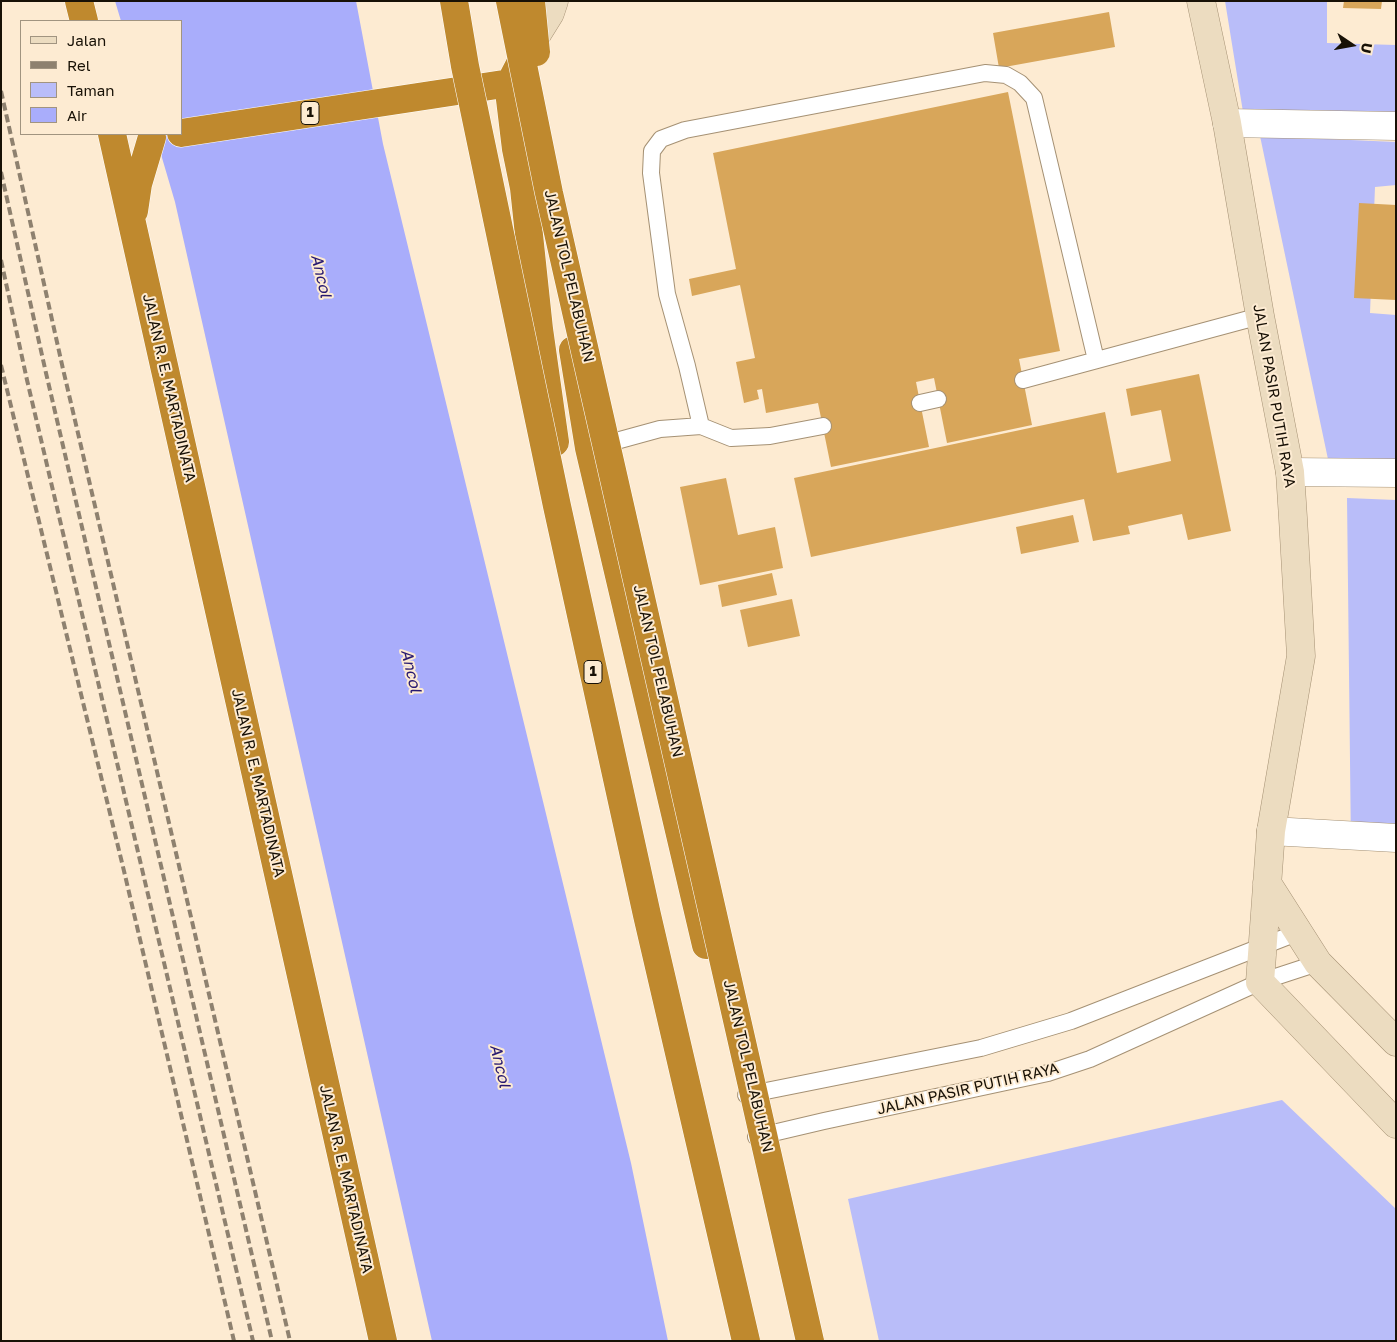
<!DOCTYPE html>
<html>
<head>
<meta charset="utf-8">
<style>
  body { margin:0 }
  #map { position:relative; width:1397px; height:1342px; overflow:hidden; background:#fdebd2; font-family:"Golos Text",sans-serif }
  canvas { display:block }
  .frame { position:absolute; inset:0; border:2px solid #181106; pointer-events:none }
  .legend { position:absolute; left:20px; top:20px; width:162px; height:115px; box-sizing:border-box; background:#fdebd2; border:1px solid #a19480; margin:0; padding:6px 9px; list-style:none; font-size:15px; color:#181106 }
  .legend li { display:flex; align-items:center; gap:10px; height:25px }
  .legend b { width:25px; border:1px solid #a19480 }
  .north { position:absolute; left:1327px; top:20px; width:50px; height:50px; -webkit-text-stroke:4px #fdebd2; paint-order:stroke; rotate:102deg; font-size:14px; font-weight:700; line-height:20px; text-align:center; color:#181106 }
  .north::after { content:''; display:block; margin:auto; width:18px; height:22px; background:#181106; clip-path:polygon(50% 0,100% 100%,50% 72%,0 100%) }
</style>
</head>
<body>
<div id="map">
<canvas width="1397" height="1342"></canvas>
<div class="frame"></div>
<ul class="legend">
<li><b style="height:6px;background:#ecdcc0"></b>Jalan</li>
<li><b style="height:6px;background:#8e816f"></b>Rel</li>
<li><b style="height:14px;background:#b9bdf9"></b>Taman</li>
<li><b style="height:14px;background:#a9adfb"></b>Air</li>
</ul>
<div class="north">U</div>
</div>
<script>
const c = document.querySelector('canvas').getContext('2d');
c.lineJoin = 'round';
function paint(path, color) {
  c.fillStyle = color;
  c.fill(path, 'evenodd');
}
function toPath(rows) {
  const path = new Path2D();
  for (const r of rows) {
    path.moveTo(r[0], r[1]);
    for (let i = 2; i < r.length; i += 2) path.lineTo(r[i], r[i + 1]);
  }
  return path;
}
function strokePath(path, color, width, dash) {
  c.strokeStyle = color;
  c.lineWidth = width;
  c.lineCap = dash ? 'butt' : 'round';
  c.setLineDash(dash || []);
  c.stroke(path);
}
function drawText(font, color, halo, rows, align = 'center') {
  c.font = font + ' "Golos Text",sans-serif';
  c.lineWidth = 4;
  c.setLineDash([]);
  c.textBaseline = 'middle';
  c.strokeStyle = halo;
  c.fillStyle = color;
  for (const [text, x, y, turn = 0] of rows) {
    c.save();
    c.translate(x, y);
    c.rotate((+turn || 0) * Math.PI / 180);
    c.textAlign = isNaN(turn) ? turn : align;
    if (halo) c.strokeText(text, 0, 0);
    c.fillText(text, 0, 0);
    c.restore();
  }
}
paint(toPath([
  [1225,1,1327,1,1327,43,1396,45,1396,114,1243,112],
  [1260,136,1396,142,1396,185,1375,187,1370,313,1396,315,1396,465,1329,464],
  [1347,498,1396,500,1396,846,1351,848],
  [1282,1100,1396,1209,1396,1341,879,1341,848,1199]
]), '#b9bdf9');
paint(toPath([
  [115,1,356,1,383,144,631,1163,668,1341,432,1341,175,202,155,134,181,134,181,21,121,21]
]), '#a9adfb');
paint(toPath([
  [1344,1,1382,1,1381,9,1343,8],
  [1109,12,1115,47,999,68,993,33],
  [1008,92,1060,351,1019,359,1032,425,947,443,934,378,916,382,929,447,831,467,818,403,766,413,762,389,757,390,759,399,744,403,736,362,755,358,740,285,692,296,689,279,736,269,713,153],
  [1359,203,1396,205,1396,300,1354,298],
  [1199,374,1231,531,1188,540,1182,514,1128,526,1130,534,1093,541,1084,499,811,557,794,478,1105,412,1117,473,1171,461,1161,410,1131,416,1126,389],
  [726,478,738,535,775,527,783,568,700,585,680,487],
  [1073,515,1079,542,1021,554,1016,527],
  [772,573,777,595,722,607,718,585],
  [792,599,800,636,748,647,740,610]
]), '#d8a65a');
const lane = toPath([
  [1023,380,1260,316],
  [920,403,938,399],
  [701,426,687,366,667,294,651,173,652,151,661,139,685,130,985,73,1006,75,1020,83,1034,98,1096,360],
  [598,446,660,429,701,426,731,438,770,436,823,426],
  [746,1095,981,1048,1071,1021,1299,932],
  [756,1137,824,1121,1048,1073,1090,1059,1260,982,1318,963]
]);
const street = toPath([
  [1227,123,1396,126],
  [1290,472,1396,473],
  [1271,831,1396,838]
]);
const secondary = toPath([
  [1201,1,1227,123,1260,316,1290,472,1293,518,1301,656,1271,831,1260,982,1396,1124],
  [527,50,550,13,554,1],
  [1267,883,1318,963,1396,1042]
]);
const highway = toPath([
  [79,1,84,21],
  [522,60,510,83,509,91,516,149,524,188,539,329,555,442],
  [181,133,510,83],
  [112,134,383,1341],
  [134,211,138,184,152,137],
  [573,350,589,448,706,945]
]);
strokePath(lane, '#a59174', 18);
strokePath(street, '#a59174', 29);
strokePath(secondary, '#a59174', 29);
strokePath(highway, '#fff', 29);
strokePath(lane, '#fff', 16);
strokePath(street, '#fff', 28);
strokePath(secondary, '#ecdcc0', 28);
strokePath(highway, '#bf892e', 28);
strokePath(toPath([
  [1,91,63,369,290,1341],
  [1,172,46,373,272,1341],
  [1,260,27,380,253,1341],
  [1,365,124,871,234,1341]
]), '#8e816f', 4, [8, 4]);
const highwayBridge = toPath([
  [454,1,465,66,557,506,647,915,746,1341],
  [510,1,549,193,810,1341],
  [531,1,536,52]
]);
strokePath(highwayBridge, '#fff', 29, []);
strokePath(highwayBridge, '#bf892e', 28);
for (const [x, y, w] of [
  [310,113,18],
  [593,672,18]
]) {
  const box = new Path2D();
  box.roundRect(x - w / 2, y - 11.5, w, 23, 4);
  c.fillStyle = '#fdebd2';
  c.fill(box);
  strokePath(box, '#181106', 1);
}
drawText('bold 14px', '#181106', null, [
  ["1",310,113],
  ["1",593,672]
]);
drawText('15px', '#181106', '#fdebd2', [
  ["JALAN TOL PELABUHAN",569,276,77],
  ["JALAN R. E. MARTADINATA",169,388,77],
  ["JALAN PASIR PUTIH RAYA",1274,396,80],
  ["JALAN TOL PELABUHAN",658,671,77],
  ["JALAN R. E. MARTADINATA",258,783,77],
  ["JALAN TOL PELABUHAN",748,1066,77],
  ["JALAN PASIR PUTIH RAYA",968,1089,-13],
  ["JALAN R. E. MARTADINATA",346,1179,77]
]);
drawText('italic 16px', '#271970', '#fdebd2', [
  ["Ancol",321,276,77],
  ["Ancol",411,671,77],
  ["Ancol",500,1066,77]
]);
</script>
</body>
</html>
